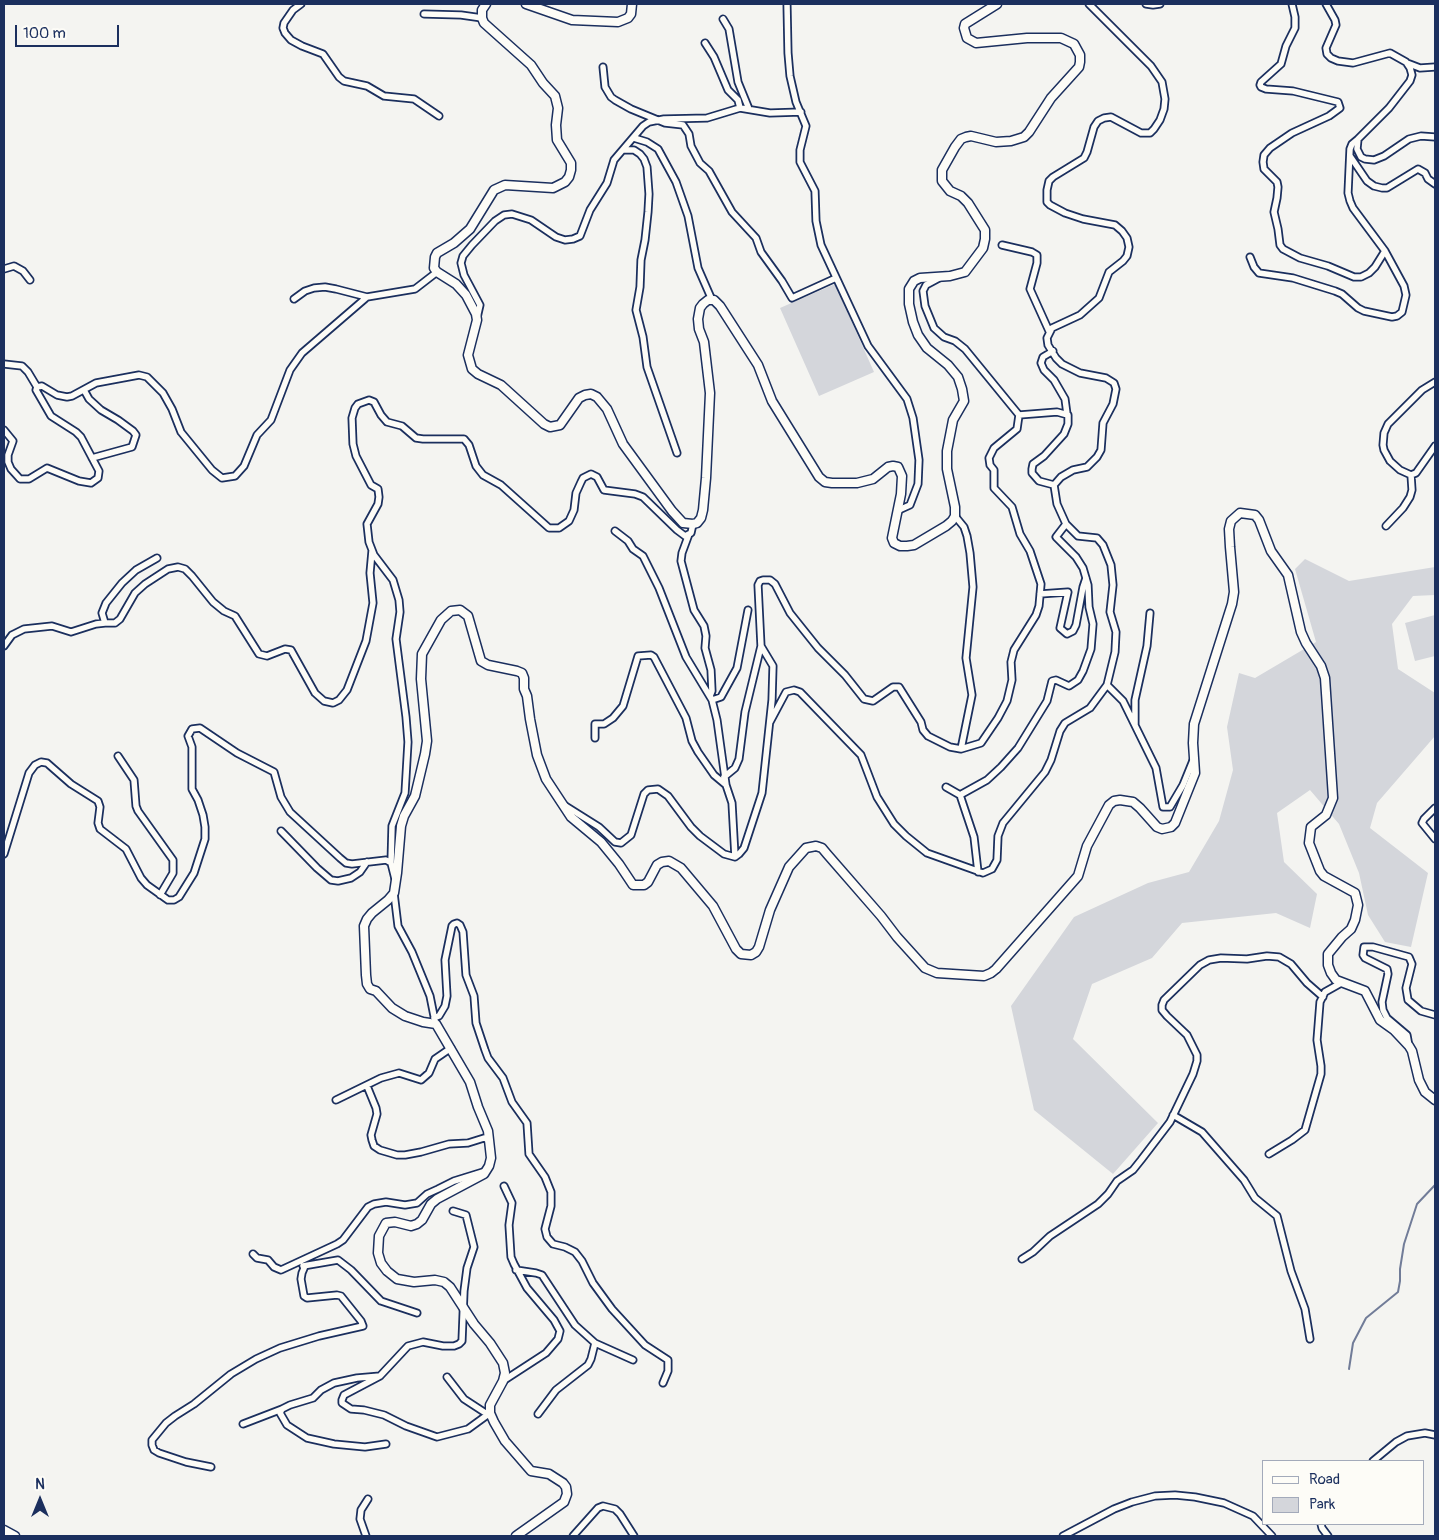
<!DOCTYPE html>
<html>
<head>
<meta charset="utf-8">
<style>
  body { margin:0 }
  #map { position:relative; width:1439px; height:1540px; overflow:hidden; background:#f4f4f1; font-family:Pangolin,sans-serif }
  canvas { display:block }
  .frame { position:absolute; inset:0; border:5px solid #1b2f5e; pointer-events:none }
  .legend { position:absolute; left:1262px; top:1460px; width:162px; height:65px; box-sizing:border-box; background:#fdfcf7; border:1px solid #a3aaba; margin:0; padding:6px 9px; list-style:none; font-size:15px; color:#1b2f5e }
  .legend li { display:flex; align-items:center; gap:10px; height:25px }
  .legend b { width:25px; border:1px solid #a3aaba }
  .north { position:absolute; left:15px; top:1475px; width:50px; height:50px; -webkit-text-stroke:4px #fdfcf7; paint-order:stroke; rotate:0deg; font-size:14px; font-weight:700; line-height:20px; text-align:center; color:#1b2f5e }
  .north::after { content:''; display:block; margin:auto; width:18px; height:22px; background:#1b2f5e; clip-path:polygon(50% 0,100% 100%,50% 72%,0 100%) }
  .scale { position:absolute; left:15px; top:25px; width:104px; height:22px; box-sizing:border-box; border:2px solid #1b2f5e; border-top:0; padding-left:6px; font-size:15px; line-height:18px; white-space:nowrap; color:#1b2f5e; -webkit-text-stroke:4px #fdfcf7; paint-order:stroke }
</style>
</head>
<body>
<div id="map">
<canvas width="1439" height="1540"></canvas>
<div class="frame"></div>
<ul class="legend">
<li><b style="height:6px;background:#fdfcf7"></b>Road</li>
<li><b style="height:14px;background:#d4d6db"></b>Park</li>
</ul>
<div class="north">N</div>
<div class="scale">100 m</div>
</div>
<script>
const c = document.querySelector('canvas').getContext('2d');
c.lineJoin = 'round';
function paint(path, color) {
  c.fillStyle = color;
  c.fill(path, 'evenodd');
}
function toPath(rows) {
  const path = new Path2D();
  for (const r of rows) {
    path.moveTo(r[0], r[1]);
    for (let i = 2; i < r.length; i += 2) path.lineTo(r[i], r[i + 1]);
  }
  return path;
}
function strokePath(path, color, width, dash) {
  c.strokeStyle = color;
  c.lineWidth = width;
  c.lineCap = dash ? 'butt' : 'round';
  c.setLineDash(dash || []);
  c.stroke(path);
}
paint(toPath([
  [835,284,874,372,819,396,780,308],
  [1305,559,1349,581,1435,567,1435,595,1413,596,1392,624,1398,669,1435,693,1435,736,1377,803,1370,828,1428,873,1411,947,1385,942,1368,915,1359,873,1339,824,1310,790,1277,813,1284,862,1317,894,1310,928,1276,913,1182,923,1152,958,1092,984,1073,1039,1158,1123,1113,1174,1034,1110,1011,1006,1074,917,1148,883,1189,872,1219,821,1233,770,1227,727,1239,673,1255,678,1316,642,1295,569],
  [1435,615,1435,656,1415,661,1405,623]
]), '#d4d6db');
strokePath(toPath([
  [1349,1369,1353,1343,1366,1318,1398,1292,1400,1281,1400,1269,1404,1244,1417,1204,1435,1185]
]), '#717c98', 2);
const street = toPath([
  [301,4,293,10,284,23,283,28,285,33,291,40,302,46,323,54,339,77,344,81,367,86,384,96,414,99,439,116],
  [787,4,788,53,790,76,796,102,806,126,800,150,800,162,815,191,816,221,821,245,868,346,907,399,913,418,919,460,918,484,910,505,899,510],
  [1146,4,1153,5,1160,4],
  [1292,4,1295,17,1295,28,1286,46,1281,64,1261,82,1260,85,1261,87,1266,89,1293,91,1338,102,1340,108,1329,116,1292,133,1270,148,1264,155,1263,162,1264,169,1277,182,1278,187,1277,198,1274,212,1278,229,1280,245,1283,249,1300,258,1328,266,1354,277,1361,277,1369,273,1375,267,1385,251],
  [1326,4,1335,20,1336,25,1326,48,1327,54,1331,58,1338,61,1353,63,1390,53,1406,62,1410,68,1412,75,1410,81,1389,108,1358,139,1357,149,1361,157,1365,159,1374,160,1384,156,1409,139,1421,136,1435,137],
  [424,14,461,15,482,18],
  [723,19,729,29,738,82,749,109],
  [705,43,714,57,728,90,738,100,740,108],
  [1407,63,1420,68,1435,67],
  [603,67,605,87,611,97,615,100,631,109,665,123,683,125,689,134,691,146,700,163,709,171,732,212,756,238,761,252,782,281,792,298,836,278],
  [634,138,647,142,658,149,676,182,688,216,698,268,712,300],
  [624,150,634,150,640,154,644,159,647,167,649,194,648,212,645,240,641,260,640,287,636,310,643,337,647,367,677,453],
  [1350,156,1367,181,1374,186,1382,188,1387,188,1418,169,1425,173,1428,179,1435,184],
  [1002,245,1032,252,1037,255,1037,263,1030,289,1049,331],
  [1250,257,1254,267,1259,273,1293,278,1335,291,1342,294,1358,308,1364,311,1392,317,1397,316,1402,312,1406,295,1404,286,1385,251,1353,208,1350,201,1348,193,1350,149,1352,144,1358,139],
  [4,269,14,266,23,271,30,280],
  [294,299,305,291,314,288,325,287,336,289,367,297],
  [477,318,480,305,464,275,461,263,463,256,472,245,495,221,504,215,512,214,531,220,556,237,565,240,573,239,580,236,590,210,607,183,614,160,643,126,649,122,664,119,707,118,740,108,770,113,801,112],
  [1053,351,1043,357,1041,363,1044,370,1054,380,1065,399,1067,414],
  [4,364,22,366,28,372,37,387],
  [1435,382,1422,390,1388,424,1384,433,1383,445,1384,450,1390,461,1400,470,1411,475,1416,473,1435,446],
  [84,390,89,399,101,410,118,420,133,431,136,435,132,447,92,458],
  [1019,415,1057,412,1068,415,1068,424,1064,434,1044,456,1033,464,1032,469,1032,473,1039,481,1054,485],
  [4,430,13,441,8,455,8,462,11,469,20,479,29,479,47,468,79,481,91,483,98,478,99,471,81,437,76,432,51,416,36,390,37,387,42,386,57,395,67,397,72,396,96,383,139,375,147,377,163,393,172,409,181,432,212,470,222,478,235,476,244,466,257,435,271,420,290,370,302,353,367,297,415,289,437,272],
  [955,516,964,527,967,536,970,553,973,587,966,658,972,695,961,749],
  [1386,526,1403,508,1410,497,1412,490,1411,475],
  [615,531,628,541,633,549,643,556,659,588,686,657,712,700,717,720,726,785],
  [689,534,682,553,681,561,694,610,704,626,706,636,705,648,711,670,712,691,710,696],
  [157,558,136,570,122,583,106,603,102,613,105,623,115,623,120,619,135,593,145,584,168,569,178,567,185,569,192,576,213,602,224,611,235,616,259,654,267,656,285,649,291,650,315,693,324,701,333,703,339,700,347,690,366,641,373,603,370,573,372,551],
  [1040,594,1068,592,1060,628,1067,634,1073,631,1076,625,1083,587,1086,578],
  [4,646,12,635,24,629,52,626,71,632,96,624,105,623],
  [1107,685,1123,701,1156,768,1163,807,1170,807,1183,785,1194,758],
  [712,700,721,697,737,668,748,610],
  [770,722,786,692,794,690,800,692,861,755,877,797,894,824,906,836,927,853,983,873,992,869,997,860,998,836,1003,823,1045,772,1051,760,1060,731,1065,723,1090,708,1107,685,1115,652,1116,632,1110,612,1113,585,1111,565,1103,545,1097,538,1078,536,1066,524,1057,504,1054,485,1061,477,1073,470,1087,467,1097,457,1101,450,1103,423,1113,404,1116,389,1114,383,1106,378,1080,373,1062,364,1056,358,1048,345,1047,338,1052,328,1080,315,1099,298,1109,272,1123,261,1127,256,1129,247,1127,238,1122,231,1115,225,1083,219,1065,213,1050,205,1047,202,1047,190,1049,181,1053,177,1084,158,1087,152,1094,127,1098,121,1104,118,1111,117,1141,133,1150,133,1154,129,1160,120,1164,109,1165,99,1162,82,1151,66,1089,4],
  [1135,725,1135,700,1147,646,1150,613],
  [595,738,595,724,604,724,613,718,623,706,638,656,651,655,654,657,686,718,692,741,698,752,714,775,726,785,732,803,735,857],
  [118,756,134,780,136,806,138,811,173,860,173,873,160,895],
  [724,777,735,768,739,759,745,712,761,646],
  [946,787,960,795,987,780,1001,767,1018,748,1047,701,1052,681,1056,680,1069,686,1078,680,1083,671,1091,649,1093,624,1089,607,1088,585,1083,568,1076,557,1056,537,1066,524],
  [960,795,974,837,978,872],
  [564,805,599,827,615,842,621,843,631,835,644,794,648,790,658,789,668,796,691,827,700,836,724,854,735,857,739,854,744,848,762,793,772,700,773,666,761,646,758,585,760,581,763,580,770,580,775,584,790,613,818,648,845,675,864,699,873,701,893,687,899,687,921,722,923,730,928,736,950,747,961,749,981,743,998,718,1007,701,1012,680,1011,662,1014,650,1036,615,1039,606,1041,584,1030,551,1020,534,1012,507,994,488,994,470,990,465,989,458,994,448,1017,429,1019,415,965,349,955,341,944,337,934,328,925,306,923,291,926,285,939,278],
  [1435,808,1424,819,1422,823,1435,839],
  [281,831,317,868,331,880,338,881,351,878,360,872,367,862],
  [4,854,29,773,35,765,41,762,47,763,71,784,98,801,100,807,98,823,100,829,126,849,141,878,147,885,168,900,174,900,179,897,194,873,205,839,205,827,203,815,198,800,192,789,192,747,188,736,192,729,200,728,237,753,274,772,281,797,290,812,340,858,346,863,352,864,386,860,391,863,395,879],
  [391,863,392,826,405,793,408,742,406,717,396,639,400,612,399,600,393,580,374,555,369,542,367,524,378,504,379,497,378,489,371,485,356,456,353,444,352,418,355,408,358,404,369,400,374,402,381,415,387,422,402,426,416,438,423,439,464,439,469,445,476,466,483,475,501,485,549,528,559,528,569,521,574,510,576,493,581,482,583,478,591,474,597,477,604,490,635,494,643,497,677,530,685,536,691,533,693,524],
  [394,893,398,926,412,952,430,996,435,1021],
  [434,1018,439,1016,445,1006,447,996,445,960,452,926,454,924,457,923,460,925,463,932,466,975,474,996,476,1023,485,1050,488,1058,503,1078,512,1102,527,1123,529,1154,545,1177,551,1192,551,1206,545,1229,547,1237,553,1244,565,1247,575,1252,582,1261,593,1283,612,1309,645,1345,668,1360,668,1371,663,1383],
  [1409,1046,1407,1035,1387,1018,1383,1010,1382,1002,1388,974,1387,969,1365,958,1363,955,1364,947,1373,947,1409,957,1412,964,1406,988,1408,1000,1421,1011,1435,1015],
  [367,1086,376,1108,377,1114,371,1135,372,1140,374,1146,380,1150,397,1155,405,1155,421,1152,449,1144,468,1143,484,1138,489,1140],
  [336,1100,381,1078,399,1073,421,1080,429,1073,435,1059,451,1048],
  [1173,1115,1202,1132,1244,1180,1255,1198,1277,1216,1291,1271,1305,1309,1310,1339],
  [1269,1154,1292,1140,1305,1130,1321,1074,1321,1066,1317,1040,1320,1002,1325,992,1341,983],
  [453,1211,466,1215,474,1247,467,1268,464,1291,462,1341,459,1344,454,1346,443,1346,423,1342,408,1346,380,1376,344,1395,342,1400,342,1403,351,1409,364,1410,384,1415,406,1426,437,1437,468,1429,490,1413],
  [253,1254,257,1258,268,1260,274,1267,281,1270,337,1244,343,1240,368,1207,374,1204,386,1202,405,1205,417,1203,427,1194,438,1189,454,1181,483,1172],
  [1022,1259,1033,1252,1050,1236,1098,1204,1108,1194,1117,1181,1133,1170,1141,1160,1170,1122,1193,1074,1197,1061,1197,1055,1187,1035,1167,1016,1162,1010,1162,1005,1164,1000,1200,965,1209,960,1221,958,1247,959,1267,956,1279,957,1291,964,1307,983,1323,997],
  [303,1266,338,1260,351,1270,381,1301,417,1313],
  [516,1270,536,1273,542,1275,575,1325,595,1343,633,1360],
  [380,1376,357,1378,334,1383,321,1390,313,1398,290,1405,282,1409,280,1413,287,1425,307,1438,334,1444,365,1447,386,1444],
  [447,1377,464,1399,487,1414],
  [503,1381,546,1353,558,1339,560,1331,554,1320,527,1288,514,1264,511,1257,509,1225,512,1203,504,1186],
  [538,1414,556,1390,588,1365,591,1359,595,1343],
  [243,1424,282,1409],
  [1373,1461,1396,1442,1407,1436,1425,1433,1435,1435],
  [211,1467,186,1462,159,1453,154,1450,152,1445,152,1440,166,1423,175,1416,194,1404,231,1374,256,1359,280,1348,319,1336,363,1326,361,1321,341,1296,337,1295,307,1298,304,1296,301,1279,302,1273,305,1266],
  [1321,1524,1322,1528,1328,1536],
  [366,1536,360,1519,361,1510,368,1499],
  [573,1536,598,1508,603,1506,615,1509,620,1514,634,1536],
  [1063,1536,1114,1509,1132,1502,1155,1496,1175,1495,1195,1497,1224,1503,1253,1516,1272,1536]
]);
const secondary = toPath([
  [486,4,482,10,482,18,484,23,531,65,543,83,555,96,558,108,556,125,557,140,571,163,571,170,569,177,565,182,553,188,505,185,494,190,470,229,454,243,437,253,435,257,434,268,437,272,456,284,466,295,476,314,477,320,468,355,472,369,478,374,501,385,544,424,550,427,560,425,579,398,585,395,591,394,597,397,607,409,623,444,672,511,683,523,693,524,697,523,701,518,703,510,706,478,710,393,704,342,699,329,698,319,700,308,703,304,708,300,714,300,720,306,758,365,772,401,819,477,825,482,832,483,857,483,873,479,888,467,893,466,898,467,902,476,901,494,892,538,894,543,900,546,907,546,914,545,946,526,952,521,955,516,955,507,947,469,947,451,953,420,964,401,962,389,958,377,948,365,927,348,918,335,913,322,909,304,909,289,914,281,920,278,950,276,965,272,983,248,985,239,985,230,968,203,961,196,950,191,942,181,942,170,955,147,961,139,966,137,971,136,996,142,1011,141,1024,137,1029,132,1051,98,1079,67,1080,62,1080,55,1074,44,1061,38,1027,38,976,43,967,38,964,28,965,24,997,4],
  [526,4,572,20,618,22,628,18,631,14,632,4],
  [4,1530,15,1536],
  [516,1536,564,1502,567,1494,566,1487,563,1483,549,1474,531,1471,505,1441,494,1422,490,1413,490,1405,503,1381,505,1373,503,1363,490,1343,474,1324,450,1287,444,1282,435,1280,414,1282,397,1279,387,1271,381,1263,378,1253,379,1236,386,1223,395,1222,411,1226,417,1224,422,1220,431,1204,437,1199,484,1174,489,1166,491,1158,488,1131,478,1107,470,1082,436,1024,423,1022,405,1016,392,1008,376,991,370,989,367,984,366,975,364,926,367,919,372,913,388,900,394,893,397,873,401,826,404,816,415,796,425,754,427,741,421,679,422,654,441,620,451,611,460,610,468,616,481,661,488,665,517,671,522,673,524,678,524,689,527,696,530,719,537,755,546,779,571,817,601,842,619,864,633,885,644,885,648,882,657,865,662,862,669,861,681,868,713,906,736,949,741,954,751,955,756,952,759,947,770,910,789,867,806,848,816,846,822,848,827,854,881,916,897,937,925,968,937,973,984,976,991,973,996,969,1078,876,1087,846,1109,805,1114,801,1120,800,1133,802,1140,808,1157,827,1162,829,1171,827,1175,823,1195,773,1193,743,1194,724,1232,604,1234,592,1230,547,1229,529,1231,521,1240,513,1255,515,1259,520,1271,551,1288,575,1301,632,1306,643,1321,666,1325,678,1333,798,1326,815,1311,827,1309,843,1320,871,1324,876,1355,893,1358,905,1355,920,1351,929,1342,937,1328,954,1328,965,1331,973,1336,980,1365,991,1380,1020,1394,1030,1409,1046,1412,1051,1419,1080,1425,1092,1435,1100]
]);
strokePath(street, '#1b2f5e', 9);
strokePath(secondary, '#1b2f5e', 11);
strokePath(street, '#fdfcf7', 5.5);
strokePath(secondary, '#fdfcf7', 8);
</script>
</body>
</html>
